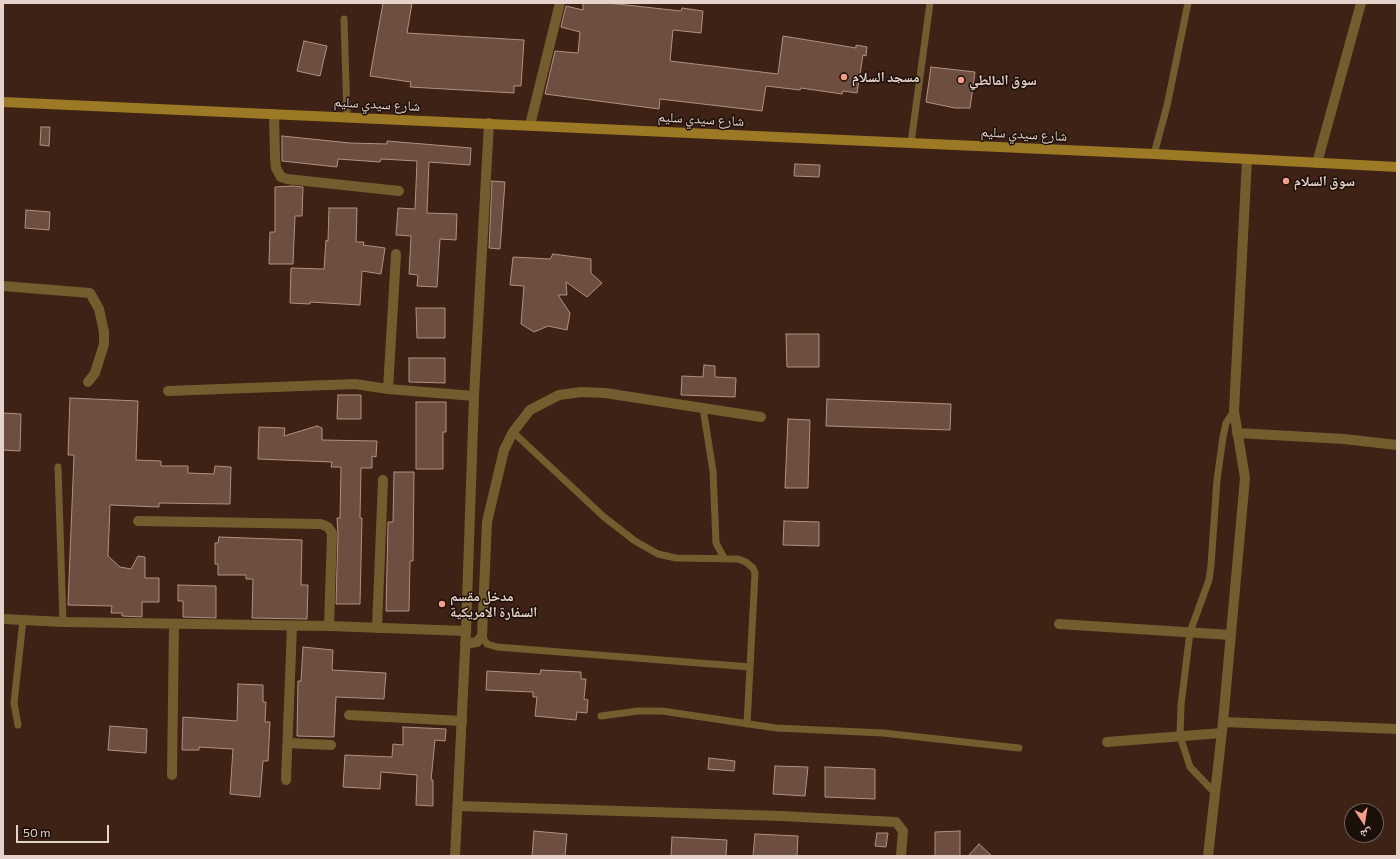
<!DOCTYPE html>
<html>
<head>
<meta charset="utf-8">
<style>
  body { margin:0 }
  #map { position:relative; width:1400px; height:859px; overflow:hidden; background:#3d2215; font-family:Commissioner,"Noto Naskh Arabic",sans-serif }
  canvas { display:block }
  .frame { position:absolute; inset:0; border:4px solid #e5d2ca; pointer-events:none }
  .north { position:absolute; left:1344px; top:803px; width:40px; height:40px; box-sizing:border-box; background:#1b0f09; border:1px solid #6c5d56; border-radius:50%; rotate:168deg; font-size:11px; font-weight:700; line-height:16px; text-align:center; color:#e5d2ca }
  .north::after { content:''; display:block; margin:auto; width:14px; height:18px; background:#f49d8b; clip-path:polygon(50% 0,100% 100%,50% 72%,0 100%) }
  .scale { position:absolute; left:16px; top:825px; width:93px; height:18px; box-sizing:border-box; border:2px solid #e5d2ca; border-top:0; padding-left:5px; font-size:12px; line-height:14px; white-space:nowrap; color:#e5d2ca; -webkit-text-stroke:3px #1b0f09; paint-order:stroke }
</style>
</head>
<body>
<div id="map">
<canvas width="1400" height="859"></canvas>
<div class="frame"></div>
<div class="north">ش</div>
<div class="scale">50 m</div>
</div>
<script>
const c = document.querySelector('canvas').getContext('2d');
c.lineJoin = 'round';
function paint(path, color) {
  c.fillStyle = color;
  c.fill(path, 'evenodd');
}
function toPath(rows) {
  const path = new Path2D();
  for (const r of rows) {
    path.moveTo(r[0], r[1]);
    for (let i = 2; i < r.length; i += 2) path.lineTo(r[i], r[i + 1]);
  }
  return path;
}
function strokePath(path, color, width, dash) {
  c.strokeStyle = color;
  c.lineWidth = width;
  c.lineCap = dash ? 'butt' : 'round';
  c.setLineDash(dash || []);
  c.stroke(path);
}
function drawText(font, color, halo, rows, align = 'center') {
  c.font = font + ' Commissioner,"Noto Naskh Arabic",sans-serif';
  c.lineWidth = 3;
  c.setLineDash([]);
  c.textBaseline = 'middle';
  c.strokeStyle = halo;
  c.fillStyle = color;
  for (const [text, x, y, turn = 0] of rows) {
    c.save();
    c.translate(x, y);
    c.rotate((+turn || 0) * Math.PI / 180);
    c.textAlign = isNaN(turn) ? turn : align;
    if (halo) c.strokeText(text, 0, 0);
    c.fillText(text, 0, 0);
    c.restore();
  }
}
const building = toPath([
  [383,3,412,3,407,33,524,40,521,86,514,86,514,93,410,87,411,82,370,76,383,3],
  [583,3,608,3,681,11,682,8,703,11,701,33,673,30,670,61,778,74,783,36,856,48,856,45,867,47,866,56,863,55,857,93,843,91,842,94,801,88,800,90,766,86,762,111,660,99,659,109,545,94,555,51,578,53,580,32,561,27,566,6,583,10,583,3],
  [304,41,327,46,320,76,297,71,304,41],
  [931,67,975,72,970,108,955,108,926,102,931,67],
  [41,127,50,127,49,146,40,145,41,127],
  [282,136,350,143,387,144,387,141,471,148,470,165,429,162,427,213,457,214,456,240,440,239,437,287,417,286,418,275,409,274,411,236,396,235,398,208,415,209,417,161,381,159,380,162,338,159,337,167,282,161,282,136],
  [795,164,820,165,819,177,794,176,795,164],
  [492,181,505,182,500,249,489,248,492,181],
  [292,186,303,187,302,216,295,216,293,264,269,264,270,232,275,232,275,187,292,186],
  [329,208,357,208,356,242,364,242,363,245,385,248,381,274,362,271,360,305,310,302,310,304,290,303,291,268,324,269,326,240,328,241,329,208],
  [26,210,50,212,49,230,25,228,26,210],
  [553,254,591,259,591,273,602,283,587,297,566,282,567,295,558,295,570,313,567,330,548,326,534,332,521,324,524,286,510,285,513,257,550,259,553,254],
  [416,308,445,308,445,338,417,338,416,308],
  [786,334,819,334,819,367,787,367,786,334],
  [409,358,445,358,445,383,409,382,409,358],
  [704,365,715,366,715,377,736,378,735,397,681,395,682,376,703,377,704,365],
  [338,395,361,395,361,419,337,419,338,395],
  [70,398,138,401,136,460,161,461,161,466,188,466,188,473,214,474,215,466,231,467,230,504,159,503,159,507,110,505,108,556,120,567,131,569,138,556,145,557,145,578,159,578,159,602,142,602,142,617,122,616,122,613,111,613,112,606,68,605,74,455,68,455,70,398],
  [827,399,951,404,950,430,826,426,827,399],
  [416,402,446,402,446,432,443,432,443,469,416,469,416,402],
  [3,413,21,414,20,451,3,450,3,413],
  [788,419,810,420,808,488,785,488,788,419],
  [317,426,322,428,322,440,377,441,376,457,372,456,372,468,361,468,360,518,362,518,360,604,336,604,338,533,337,518,340,518,341,467,331,467,332,462,258,459,259,427,285,428,284,436,317,426],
  [394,472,414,472,413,561,410,561,409,611,386,611,388,522,393,522,394,472],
  [784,521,819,522,819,546,783,545,784,521],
  [219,537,302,540,301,585,308,585,307,619,252,618,253,579,246,579,246,575,218,575,218,564,215,564,215,543,218,543,219,537],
  [178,585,216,586,216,618,183,617,183,601,178,601,178,585],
  [303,647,333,650,332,670,386,673,384,699,336,697,334,737,297,736,298,681,301,681,303,647],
  [541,670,581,672,581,679,586,679,584,699,588,700,587,713,577,712,576,720,535,716,537,697,533,697,533,692,486,690,487,671,540,674,541,670],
  [238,684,263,685,263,702,266,702,265,722,270,722,268,761,263,761,260,797,230,794,233,749,199,747,199,750,182,750,183,717,237,721,238,684],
  [110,726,147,729,146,753,108,750,110,726],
  [403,727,446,729,445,741,435,740,431,780,433,780,433,806,416,805,417,775,381,772,380,789,343,787,345,755,392,757,393,744,403,745,403,727],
  [709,758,735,761,734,771,708,769,709,758],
  [775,766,808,767,805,796,773,794,775,766],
  [825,767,875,769,875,799,825,797,825,767],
  [534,831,567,834,565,856,532,856,534,831],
  [960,831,960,856,935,856,935,832,960,831],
  [877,833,888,833,886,847,875,846,877,833],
  [755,834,798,836,797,856,753,856,755,834],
  [672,837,727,840,726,856,671,856,672,837],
  [979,844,992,856,968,856,979,844]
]);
paint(building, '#6d4e40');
strokePath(building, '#b39081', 1);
strokePath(toPath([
  [344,19,347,117],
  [911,143,930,3],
  [1154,154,1167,106,1188,3],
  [703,408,713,471,716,543,724,558],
  [513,432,604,517,635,541,658,554,676,558,738,559,746,562,753,568,755,573,747,724],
  [58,467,63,622],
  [482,636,487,644,497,647,750,667],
  [601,716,638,711,662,711,776,728,883,733,1019,748],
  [18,725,14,703,23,620],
  [1215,793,1190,767,1180,736,1181,705,1190,632,1209,580,1211,565,1217,480,1223,437,1226,423,1234,411]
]), '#735d2e', 7);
strokePath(toPath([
  [274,114,275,158,276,168,281,177,287,179,399,191],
  [530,125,560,3],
  [1317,163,1361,3],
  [3,286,90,293,99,309,104,332,104,344,95,373,88,382],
  [388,389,396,254],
  [168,391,355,384,388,389,474,396],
  [1237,433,1344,439,1397,445],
  [138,521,321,524,328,527,332,533,329,626],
  [3,619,63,622,329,626,466,631],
  [1059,624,1231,635],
  [377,628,383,480],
  [465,644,477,642,482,636,487,522,504,450,513,432,530,410,559,395,581,392,605,393,761,417],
  [349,715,462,721],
  [1223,722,1397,729],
  [1107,742,1222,733],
  [288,743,331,745],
  [172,775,174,624],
  [286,780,292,626],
  [458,806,781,816,896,822,903,831,901,856],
  [1208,856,1223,722,1245,478,1234,411,1247,159]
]), '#735d2e', 10);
strokePath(toPath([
  [455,856,466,631,474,396,489,123]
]), '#735d2e', 10);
strokePath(toPath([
  [3,102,1154,154,1397,167]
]), '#9c7925', 10);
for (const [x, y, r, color] of [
  [844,77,4,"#f49d8b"],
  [961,80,4,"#f49d8b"],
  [1286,181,4,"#f49d8b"],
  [442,604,4,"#f49d8b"]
]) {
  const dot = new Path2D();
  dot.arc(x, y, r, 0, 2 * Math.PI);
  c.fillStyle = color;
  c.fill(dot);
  strokePath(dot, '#1b0f09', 1.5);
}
drawText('bold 14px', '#e5d2ca', '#1b0f09', [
  ["مسجد السلام",852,77],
  ["سوق المالطي",969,80],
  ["سوق السلام",1294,181],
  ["مدخل مقسم",450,596],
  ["السفارة الامريكية",450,612]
], 'left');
drawText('14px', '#e5d2ca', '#1b0f09', [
  ["شارع سيدي سليم",377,104,3],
  ["شارع سيدي سليم",701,119,3],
  ["شارع سيدي سليم",1024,134,3]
]);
</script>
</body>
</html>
